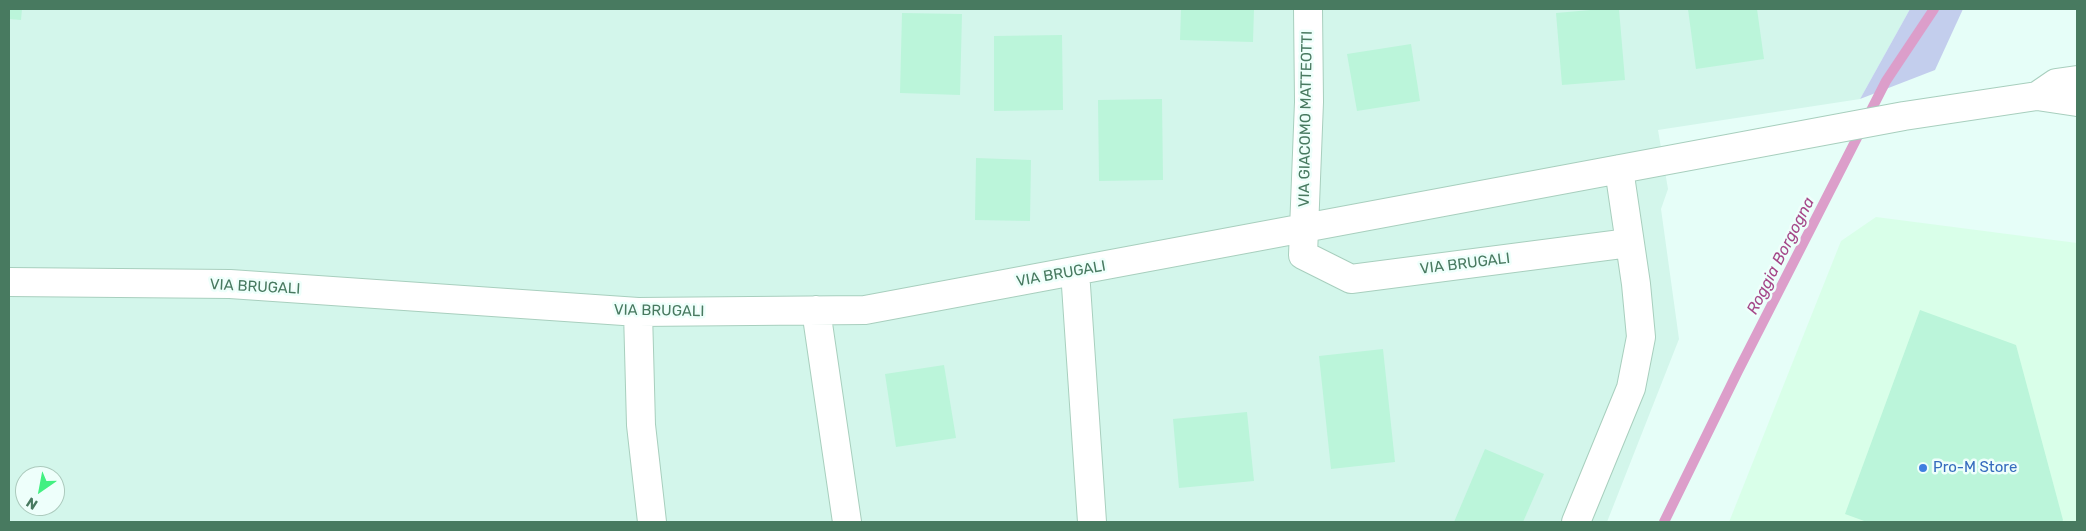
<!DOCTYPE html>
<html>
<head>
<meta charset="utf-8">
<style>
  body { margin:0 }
  #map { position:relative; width:2086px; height:531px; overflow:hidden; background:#e6fef8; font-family:Rubik,sans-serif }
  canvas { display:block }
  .frame { position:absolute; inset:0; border:10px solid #487a60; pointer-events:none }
  .north { position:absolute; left:15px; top:466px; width:50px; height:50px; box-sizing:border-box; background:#eefffb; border:1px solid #accabd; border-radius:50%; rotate:213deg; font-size:14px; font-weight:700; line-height:20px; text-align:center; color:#487a60 }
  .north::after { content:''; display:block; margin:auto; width:18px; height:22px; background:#42f081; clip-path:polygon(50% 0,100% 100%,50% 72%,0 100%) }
</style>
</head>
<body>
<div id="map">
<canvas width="2086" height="531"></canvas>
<div class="frame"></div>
<div class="north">N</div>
</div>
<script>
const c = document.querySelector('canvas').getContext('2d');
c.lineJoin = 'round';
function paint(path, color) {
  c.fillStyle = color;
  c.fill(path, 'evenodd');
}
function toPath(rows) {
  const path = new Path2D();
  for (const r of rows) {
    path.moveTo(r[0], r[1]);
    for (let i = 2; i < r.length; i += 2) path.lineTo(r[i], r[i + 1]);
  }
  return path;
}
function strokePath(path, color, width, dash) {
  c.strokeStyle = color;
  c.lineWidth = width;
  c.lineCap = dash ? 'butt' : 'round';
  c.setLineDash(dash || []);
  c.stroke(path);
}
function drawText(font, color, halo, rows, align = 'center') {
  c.font = font + ' Rubik,sans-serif';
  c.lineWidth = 5;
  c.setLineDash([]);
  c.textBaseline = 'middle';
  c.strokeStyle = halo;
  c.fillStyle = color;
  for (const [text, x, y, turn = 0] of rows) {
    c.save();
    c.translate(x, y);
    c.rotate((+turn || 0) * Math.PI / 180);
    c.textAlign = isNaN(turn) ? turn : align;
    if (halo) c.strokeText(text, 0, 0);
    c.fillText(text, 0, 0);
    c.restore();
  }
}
paint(toPath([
  [9,9,1910,9,1860,99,1658,130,1668,189,1661,209,1679,339,1607,522,9,522],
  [25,476,55,476,55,506,25,506]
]), '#d3f6eb');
paint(toPath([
  [1876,217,2077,243,2077,522,1729,522,1841,241]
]), '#d9ffe9');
paint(toPath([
  [1910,9,1963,9,1935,70,1860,99]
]), '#c3ceed');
strokePath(toPath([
  [1664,522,1738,371,1886,81,1934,9]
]), '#dc9eca', 10);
paint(toPath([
  [9,9,22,9,21,20,9,19],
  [1181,9,1254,9,1253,42,1180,40],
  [1602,9,1619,9,1625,80,1562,85,1556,13],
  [1688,9,1757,9,1764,59,1696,69],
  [902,13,962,14,960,95,900,93],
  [1062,35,1063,110,994,111,994,36],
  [1411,44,1420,101,1357,111,1347,54],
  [1162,99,1163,180,1099,181,1098,100],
  [976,158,1031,160,1030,221,975,220],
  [1920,310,2016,345,2063,520,2062,522,1867,522,1845,514],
  [1383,349,1395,462,1331,469,1319,356],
  [944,365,956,438,896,447,885,374],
  [1247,412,1254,481,1179,488,1173,419],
  [1485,449,1544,474,1523,522,1454,522]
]), '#bbf5da');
const minor = toPath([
  [1308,9,1309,102,1303,255,1351,279,1629,243],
  [2037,96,2056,83,2077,80],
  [1075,271,1092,522],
  [9,282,230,284,638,312,865,310,1904,116,2037,96,2077,102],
  [816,310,847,522],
  [638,312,641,425,652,522],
  [1576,522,1631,388,1641,337,1636,284,1619,169]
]);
strokePath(minor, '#a8cfbe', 30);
strokePath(minor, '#fff', 28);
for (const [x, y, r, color] of [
  [1923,468,5,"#3f7fe0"]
]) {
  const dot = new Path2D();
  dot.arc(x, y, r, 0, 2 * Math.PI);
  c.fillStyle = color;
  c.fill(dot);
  strokePath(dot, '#eefffb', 2);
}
drawText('15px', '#487a60', '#eefffb', [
  ["VIA GIACOMO MATTEOTTI",1306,119,-89],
  ["VIA BRUGALI",1465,264,-7],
  ["VIA BRUGALI",1061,274,-10],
  ["VIA BRUGALI",255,287,3],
  ["VIA BRUGALI",659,311,1]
]);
drawText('15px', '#366cbe', '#eefffb', [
  ["Pro-M Store",1933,468]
], 'left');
drawText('italic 16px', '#a54889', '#eefffb', [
  ["Roggia Borgogna",1781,256,-63]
]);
</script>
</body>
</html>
